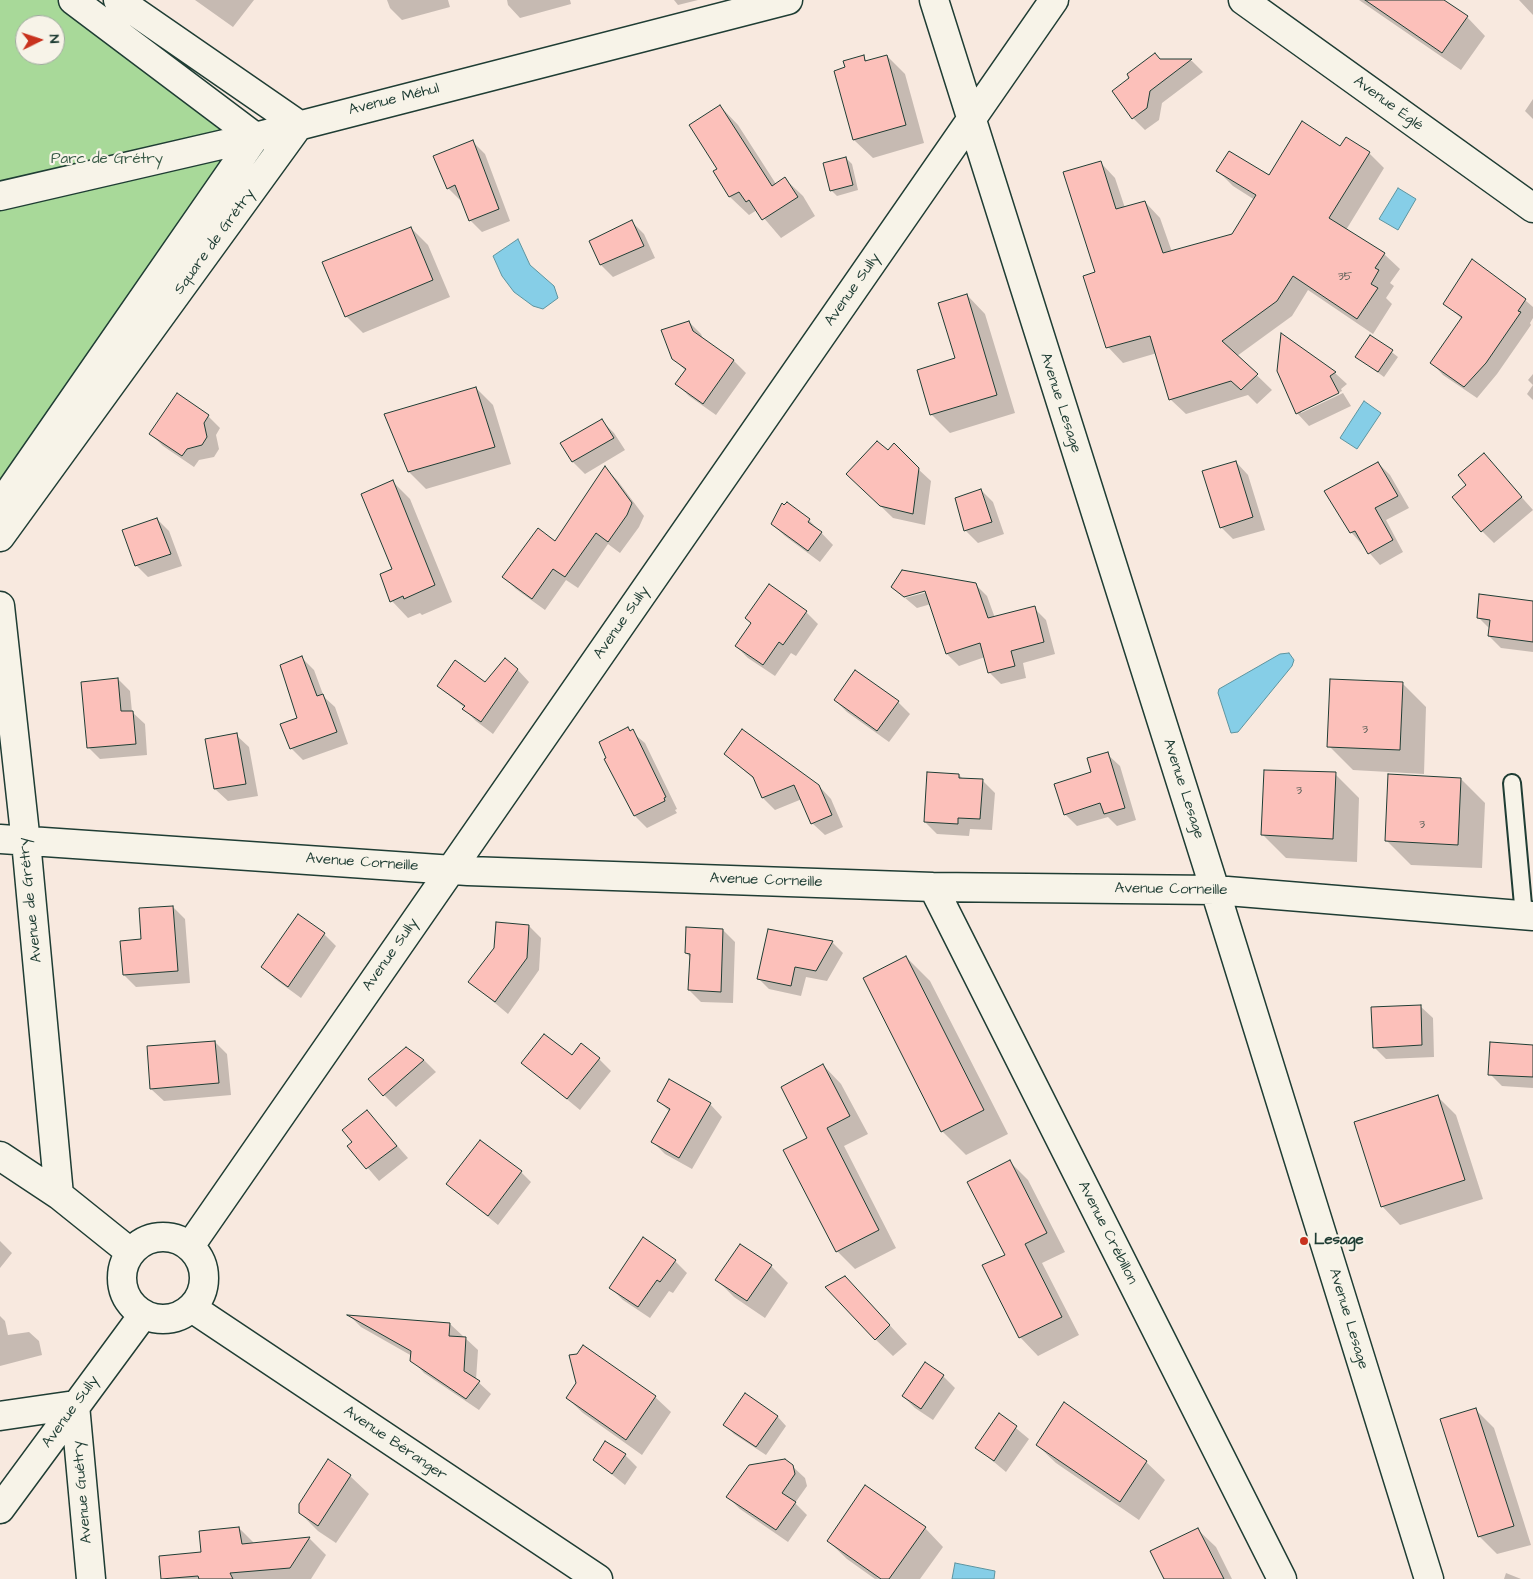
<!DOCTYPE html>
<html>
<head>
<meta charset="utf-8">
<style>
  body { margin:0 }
  #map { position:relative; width:1533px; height:1579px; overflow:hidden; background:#f8e9df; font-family:"Architects Daughter",sans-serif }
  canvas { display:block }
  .north { position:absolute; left:15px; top:15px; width:50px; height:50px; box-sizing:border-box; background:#f7f3e8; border:1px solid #a1aaa0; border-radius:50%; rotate:86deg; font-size:14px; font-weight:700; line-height:20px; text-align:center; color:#1f3d34 }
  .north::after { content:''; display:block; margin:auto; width:18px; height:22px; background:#c8321e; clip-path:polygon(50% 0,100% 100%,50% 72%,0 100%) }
</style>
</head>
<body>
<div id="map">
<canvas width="1533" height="1579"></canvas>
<div class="north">N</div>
</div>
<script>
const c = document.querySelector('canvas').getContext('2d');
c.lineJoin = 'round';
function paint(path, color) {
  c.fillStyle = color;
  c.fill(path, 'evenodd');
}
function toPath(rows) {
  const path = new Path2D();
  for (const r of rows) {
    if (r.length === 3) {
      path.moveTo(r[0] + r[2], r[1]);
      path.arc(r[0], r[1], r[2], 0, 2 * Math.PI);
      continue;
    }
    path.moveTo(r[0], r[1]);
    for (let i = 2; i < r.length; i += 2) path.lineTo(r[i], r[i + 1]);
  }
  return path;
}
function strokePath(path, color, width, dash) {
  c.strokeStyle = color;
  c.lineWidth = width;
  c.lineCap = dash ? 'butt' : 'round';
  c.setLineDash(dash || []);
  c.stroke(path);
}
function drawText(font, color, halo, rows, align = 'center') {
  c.font = font + ' "Architects Daughter",sans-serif';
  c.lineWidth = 4.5;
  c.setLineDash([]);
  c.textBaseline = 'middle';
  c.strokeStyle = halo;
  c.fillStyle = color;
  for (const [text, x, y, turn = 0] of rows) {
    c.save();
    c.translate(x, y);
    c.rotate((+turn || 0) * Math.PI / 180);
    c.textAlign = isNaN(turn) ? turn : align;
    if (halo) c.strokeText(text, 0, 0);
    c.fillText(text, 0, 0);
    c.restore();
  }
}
paint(toPath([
  [0,0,73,0,255,137,0,506],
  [25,25,55,25,55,55,25,55]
]), '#a8d999');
const water = toPath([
  [1398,188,1416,199,1398,230,1379,219,1398,188],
  [518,239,530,265,554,286,558,298,543,309,533,306,514,292,502,276,493,256,518,239],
  [1364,401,1381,413,1357,449,1340,438,1364,401],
  [1289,653,1294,660,1292,666,1238,732,1231,733,1218,693,1219,689,1280,654,1289,653],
  [955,1563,995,1571,994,1579,952,1579,955,1563]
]);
paint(water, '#86cee7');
strokePath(water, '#5d949f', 1);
paint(toPath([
  [195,0,254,0,233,27],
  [387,0,448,0,450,7,402,20,390,8],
  [507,0,570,0,571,4,520,18,508,5],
  [674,0,698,0,678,5],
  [1359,0,1442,0,1467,17,1485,36,1461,70],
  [1519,0,1533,0,1533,15],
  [887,56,905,74,924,143,873,158,854,140,846,68,863,57,868,62],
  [1161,61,1192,61,1203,72,1162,103,1159,120,1145,130,1133,118],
  [1533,99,1533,119,1525,111],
  [720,106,738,125,776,184,784,178,803,196,815,216,781,238,757,210,749,215,730,197,715,172,718,169],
  [473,142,485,154,510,221,482,232,470,220,462,199,460,200,448,188],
  [1341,148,1369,153,1384,168,1346,230,1384,254,1400,269,1390,283,1394,286,1386,298,1392,304,1373,334,1308,290,1292,316,1237,356,1272,390,1257,404,1248,395,1186,414,1170,399,1157,353,1123,363,1108,347,1097,273,1100,162,1115,178,1125,208,1145,202,1160,218,1172,252,1232,235,1255,200,1233,186,1218,171,1269,176],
  [846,158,852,164,858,190,837,196,831,190],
  [632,222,644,234,655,258,613,277,601,265,590,241],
  [411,228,428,245,450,297,363,333,346,316],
  [967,295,985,314,1015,413,950,433,932,415,919,371,956,359],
  [1525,300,1533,307,1533,318,1530,323,1531,325,1497,374,1477,398,1443,375,1432,363,1462,319,1444,303],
  [689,322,701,334,703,339,734,361,746,373,716,415,689,396,677,384,686,371,673,358],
  [1282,335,1335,373,1347,384,1341,389,1342,391,1301,411,1301,413,1343,393,1351,406,1309,426,1297,413],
  [1371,336,1398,357,1384,377,1357,357],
  [1533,374,1533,385,1528,380],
  [1533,385,1533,400,1527,394],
  [476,388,493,405,511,464,426,489,409,472,386,415],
  [208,416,220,428,216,435,219,449,214,457,199,460,194,467,163,446,151,434],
  [602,421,614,433,625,450,585,474,573,462,562,444],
  [1484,455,1533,510,1494,543,1482,531],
  [1236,462,1248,475,1265,530,1233,539,1221,527],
  [1378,463,1390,475,1409,508,1386,520,1403,552,1380,565,1351,532],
  [605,468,617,480,644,516,639,527,620,553,608,544,578,588,566,580,545,610,516,589,504,577,556,543],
  [918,469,931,481,925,525,893,518,860,486],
  [393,482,410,499,452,602,422,615,420,613,408,618,392,601],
  [981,490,993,502,1004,534,978,543,966,531,956,499],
  [157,519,169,531,182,566,148,577,136,565],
  [809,520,833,545,820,562,785,536,772,524],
  [975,584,987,596,995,618,1034,608,1046,620,1055,654,1023,663,1026,678,1001,684,989,672,985,657,959,666,947,654,931,604,917,608,892,587],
  [931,588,932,591,905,598,905,595],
  [1533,602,1533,652,1501,648,1489,636,1490,629,1478,617],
  [806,612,818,624,796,656,791,653,775,676,748,658,736,646,752,624],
  [302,658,314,670,324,697,335,707,348,744,303,760,291,748,299,719,287,688],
  [517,669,529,682,493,734,476,721,464,709,465,708,438,686,486,683],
  [118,679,130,691,132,712,145,724,147,755,100,759,88,747],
  [1402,683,1426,707,1424,774,1353,770,1329,746],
  [835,700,898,702,910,714,889,742,847,712],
  [628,729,645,743,677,809,675,810,677,813,647,828,635,816,606,760],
  [236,735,249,747,258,796,228,801,215,789],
  [726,754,819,786,831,799,843,827,825,835,812,823,802,799,775,810,763,798,755,780],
  [1107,754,1120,766,1136,820,1117,826,1108,817,1077,826,1065,814],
  [1335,774,1359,798,1357,862,1286,858,1262,834],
  [959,775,964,780,983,781,995,793,992,830,970,829,969,836,937,834,925,822],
  [1461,779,1485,803,1482,868,1411,865,1386,840],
  [173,907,185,919,190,983,136,987,124,975,143,940],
  [299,916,324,934,336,946,301,998,275,979,263,967],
  [529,926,541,938,539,970,508,1014,470,982],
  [723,930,735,942,733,1003,701,1002,689,990,691,958,686,953],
  [832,942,843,953,827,981,806,977,801,996,769,989,759,979],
  [906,957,930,981,1008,1134,966,1155,942,1131],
  [1420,1006,1433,1018,1434,1057,1386,1059,1374,1047],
  [215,1042,227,1054,231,1095,164,1101,151,1089],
  [1533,1046,1533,1088,1502,1086,1490,1074],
  [406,1049,424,1060,436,1072,396,1107,384,1095],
  [572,1057,599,1059,611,1071,580,1110,523,1063],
  [823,1065,841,1084,868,1134,844,1146,896,1248,855,1269,837,1251,808,1138],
  [1438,1097,1456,1115,1483,1199,1400,1225,1382,1206],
  [659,1101,710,1104,722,1117,692,1169,665,1154,653,1142,670,1112],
  [367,1111,408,1158,379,1181,349,1146,354,1142],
  [1010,1162,1028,1180,1065,1252,1042,1263,1079,1335,1038,1356,1020,1337,1006,1255],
  [521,1172,531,1182,498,1225,448,1184],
  [0,1241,12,1253,0,1268],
  [675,1261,687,1273,673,1293,669,1291,650,1318,623,1300,611,1288],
  [771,1266,788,1283,765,1318,734,1297,717,1280],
  [863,1296,907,1344,893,1356,875,1339],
  [0,1316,5,1321,8,1335,29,1332,39,1341,42,1355,0,1366],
  [350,1316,450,1324,478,1350,476,1380,491,1394,479,1410,424,1373,412,1360,412,1356,361,1327],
  [943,1376,955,1388,933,1420,915,1408,903,1396],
  [655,1397,671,1412,642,1455,583,1413,567,1398],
  [1476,1410,1494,1428,1531,1545,1497,1554,1479,1536],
  [999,1414,1029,1439,1006,1472,976,1447],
  [777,1416,786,1426,766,1455,734,1434,725,1425],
  [1037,1445,1146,1462,1165,1480,1139,1520,1056,1463],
  [625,1455,637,1467,625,1485,594,1460],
  [792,1466,805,1478,807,1486,795,1503,807,1515,788,1542,740,1509,728,1497],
  [350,1476,369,1494,336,1543,318,1531,300,1513],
  [239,1528,255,1544,310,1539,326,1555,311,1579,162,1579,161,1557,202,1553],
  [925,1528,943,1547,920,1579,875,1579,847,1559,828,1541],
  [1197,1529,1216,1547,1232,1579,1166,1579],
  [1506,1573,1521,1579,1504,1579]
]), '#0003');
const building = toPath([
  [1365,0,1444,0,1468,16,1442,53,1365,0],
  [1155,53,1160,59,1192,59,1150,91,1147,108,1132,119,1112,91,1129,78,1127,74,1155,53],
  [864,55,865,61,887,55,906,125,853,140,834,71,845,67,843,61,864,55],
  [720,105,772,186,785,177,798,197,762,220,749,200,746,202,739,192,729,197,713,171,717,169,689,125,720,105],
  [1302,121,1340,146,1346,137,1370,152,1329,218,1385,253,1375,268,1379,270,1371,284,1378,288,1357,319,1293,276,1277,301,1222,341,1258,374,1241,390,1231,381,1169,400,1150,336,1106,348,1083,276,1095,272,1063,172,1101,161,1116,209,1145,201,1163,253,1232,234,1256,195,1216,171,1229,151,1269,175,1302,121],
  [473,140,499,209,469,221,455,185,447,189,433,156,473,140],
  [846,157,853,185,830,191,823,163,846,157],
  [632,220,644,246,600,265,589,241,632,220],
  [411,227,433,280,345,317,322,262,411,227],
  [1472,259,1526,299,1518,311,1521,312,1486,363,1464,387,1430,363,1462,317,1443,304,1472,259],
  [967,294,997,395,930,415,917,370,955,358,938,303,967,294],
  [689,321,693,331,734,360,703,404,675,384,686,369,672,359,661,330,689,321],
  [1281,333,1336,372,1330,376,1339,393,1296,414,1277,371,1281,333],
  [1370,335,1393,350,1378,372,1355,357,1370,335],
  [476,387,495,447,408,472,384,414,476,387],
  [177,393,209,415,204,423,207,437,202,445,187,449,182,456,149,434,177,393],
  [602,419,614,438,572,462,560,443,602,419],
  [877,441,888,450,894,443,919,468,913,514,880,506,846,474,877,441],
  [1484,453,1522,497,1481,532,1452,497,1466,485,1458,475,1484,453],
  [1236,461,1253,517,1220,528,1202,471,1236,461],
  [1378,462,1398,496,1375,508,1393,540,1368,554,1355,531,1350,533,1324,491,1378,462],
  [605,466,632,503,627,515,608,542,596,533,565,577,553,569,532,599,502,577,538,528,555,541,605,466],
  [393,480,435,585,404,599,403,596,390,602,380,574,392,569,361,494,393,480],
  [981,489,992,522,964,531,955,498,981,489],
  [787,502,810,519,808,522,822,532,808,551,771,524,782,503,784,505,787,502],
  [157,518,171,554,135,566,122,530,157,518],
  [902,570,976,583,988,618,1035,606,1044,642,1011,651,1015,666,988,673,980,643,946,654,925,591,904,597,891,587,902,570],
  [769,584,807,611,783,645,779,642,763,665,735,646,751,623,745,618,769,584],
  [1479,594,1533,601,1533,642,1488,636,1490,620,1477,618,1479,594],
  [302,656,317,696,323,694,337,732,290,749,280,724,297,718,280,665,302,656],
  [505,658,518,669,481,722,462,709,465,706,437,686,455,660,485,682,505,658],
  [855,670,899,701,877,731,834,700,855,670],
  [118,678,121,711,133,711,136,744,87,748,81,682,118,678],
  [1330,679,1403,682,1400,750,1327,747,1330,679],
  [628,727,630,731,633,729,666,797,664,798,665,801,634,816,604,759,606,758,599,742,628,727],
  [742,729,819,785,832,815,811,824,794,785,762,798,753,777,724,754,742,729],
  [237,733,246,784,214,789,205,739,237,733],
  [1108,752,1125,808,1104,814,1100,803,1064,815,1054,784,1091,772,1087,758,1108,752],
  [1264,770,1336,772,1333,839,1261,835,1264,770],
  [927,772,959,774,959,778,983,779,980,819,958,818,958,824,924,822,927,772],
  [1388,774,1461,778,1458,845,1385,841,1388,774],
  [173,906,178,971,123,975,120,941,141,939,139,908,173,906],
  [298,914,325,933,288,987,261,967,298,914],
  [496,922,529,925,527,958,495,1002,468,982,494,948,496,922],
  [686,927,723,929,721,992,688,990,690,954,685,953,686,927],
  [768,929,833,941,816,971,795,967,791,986,757,979,768,929],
  [906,956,984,1110,941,1132,863,978,906,956],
  [1421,1005,1422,1045,1373,1048,1371,1007,1421,1005],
  [544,1034,572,1055,581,1043,600,1058,567,1099,521,1063,544,1034],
  [215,1041,219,1083,150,1089,147,1046,215,1041],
  [1490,1042,1533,1045,1533,1077,1488,1075,1490,1042],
  [406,1047,424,1060,383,1096,368,1079,406,1047],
  [823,1064,850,1116,827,1128,879,1230,836,1252,783,1150,807,1138,781,1087,823,1064],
  [669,1079,711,1103,679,1158,651,1142,670,1109,657,1101,669,1079],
  [1438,1095,1465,1180,1381,1207,1354,1122,1438,1095],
  [367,1110,397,1146,366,1169,347,1146,352,1142,342,1130,367,1110],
  [480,1140,522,1171,488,1216,446,1184,480,1140],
  [1010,1160,1047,1233,1025,1244,1062,1317,1019,1338,982,1265,1005,1255,967,1182,1010,1160],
  [643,1237,676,1260,660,1282,657,1280,638,1307,609,1288,643,1237],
  [740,1244,772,1265,747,1301,715,1280,740,1244],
  [845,1276,890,1325,875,1340,825,1287,845,1276],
  [347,1315,450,1323,449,1336,466,1337,464,1371,480,1381,466,1399,410,1361,411,1351,347,1315],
  [583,1345,656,1396,626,1440,566,1398,576,1383,569,1355,577,1354,583,1345],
  [925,1362,944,1375,921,1409,902,1396,925,1362],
  [745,1393,778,1416,756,1447,723,1425,745,1393],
  [1064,1402,1147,1461,1120,1502,1036,1445,1064,1402],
  [1476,1408,1514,1526,1478,1537,1440,1419,1476,1408],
  [999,1413,1017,1426,994,1461,975,1448,999,1413],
  [605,1441,626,1454,612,1474,593,1460,605,1441],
  [328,1459,351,1475,318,1526,299,1513,299,1504,328,1459],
  [785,1459,793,1465,795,1474,782,1493,796,1502,776,1530,726,1497,749,1465,785,1459],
  [865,1485,926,1527,889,1579,881,1579,827,1541,865,1485],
  [239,1527,242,1544,310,1537,290,1568,230,1573,233,1579,199,1579,198,1576,161,1579,159,1556,201,1552,199,1531,239,1527],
  [1198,1528,1224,1579,1164,1579,1150,1551,1198,1528]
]);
paint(building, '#fcc0ba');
strokePath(building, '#1f3d34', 1);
const service = toPath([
  [1512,783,1524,916]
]);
const minor = toPath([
  [73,0,255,137],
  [934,0,1215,890,1429,1579],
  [1243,0,1533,208],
  [0,196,255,137,788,0],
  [3,501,255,137],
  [0,537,299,125,118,0],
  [0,606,27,852,59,1195],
  [0,839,468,871,933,887,1215,890,1533,916],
  [933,887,1282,1579],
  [0,1156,59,1195,130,1252],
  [163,1278,41],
  [190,1246,1054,0],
  [192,1308,598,1579],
  [75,1405,91,1579],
  [0,1416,75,1405],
  [0,1509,143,1315]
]);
strokePath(service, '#1f3d34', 20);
strokePath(minor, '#1f3d34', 31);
strokePath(service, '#f7f3e8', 16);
strokePath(minor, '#f7f3e8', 28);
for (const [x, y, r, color] of [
  [1304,1241,5,"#c8321e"]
]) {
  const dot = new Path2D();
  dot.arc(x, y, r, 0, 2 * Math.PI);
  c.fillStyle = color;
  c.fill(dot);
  strokePath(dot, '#f7f3e8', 2);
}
drawText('12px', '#565e56', null, [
  ["35",1345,277],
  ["3",1365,730],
  ["3",1299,791],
  ["3",1422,825]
]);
drawText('15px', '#1f3d34', '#f7f3e8', [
  ["Avenue Méhul",394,100,-14],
  ["Avenue Églé",1388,104,36],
  ["Square de Grétry",215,242,-54],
  ["Avenue Sully",853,290,-55],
  ["Avenue Lesage",1060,403,72],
  ["Avenue Sully",622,623,-55],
  ["Avenue Lesage",1183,789,72],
  ["Avenue Corneille",362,863,4],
  ["Avenue Corneille",766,881,2],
  ["Avenue Corneille",1171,890,1],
  ["Avenue de Grétry",31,900,-96],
  ["Avenue Sully",391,955,-55],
  ["Avenue Crébillon",1107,1233,63],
  ["Avenue Lesage",1348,1319,73],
  ["Avenue Sully",71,1412,-54],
  ["Avenue Béranger",395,1444,34],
  ["Avenue Guétry",83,1492,-95]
]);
drawText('15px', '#3a5c48', '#f7f3e8', [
  ["Parc de Grétry",107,160]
]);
drawText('bold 15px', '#1f3d34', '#f7f3e8', [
  ["Lesage",1314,1241]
], 'left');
</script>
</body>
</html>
